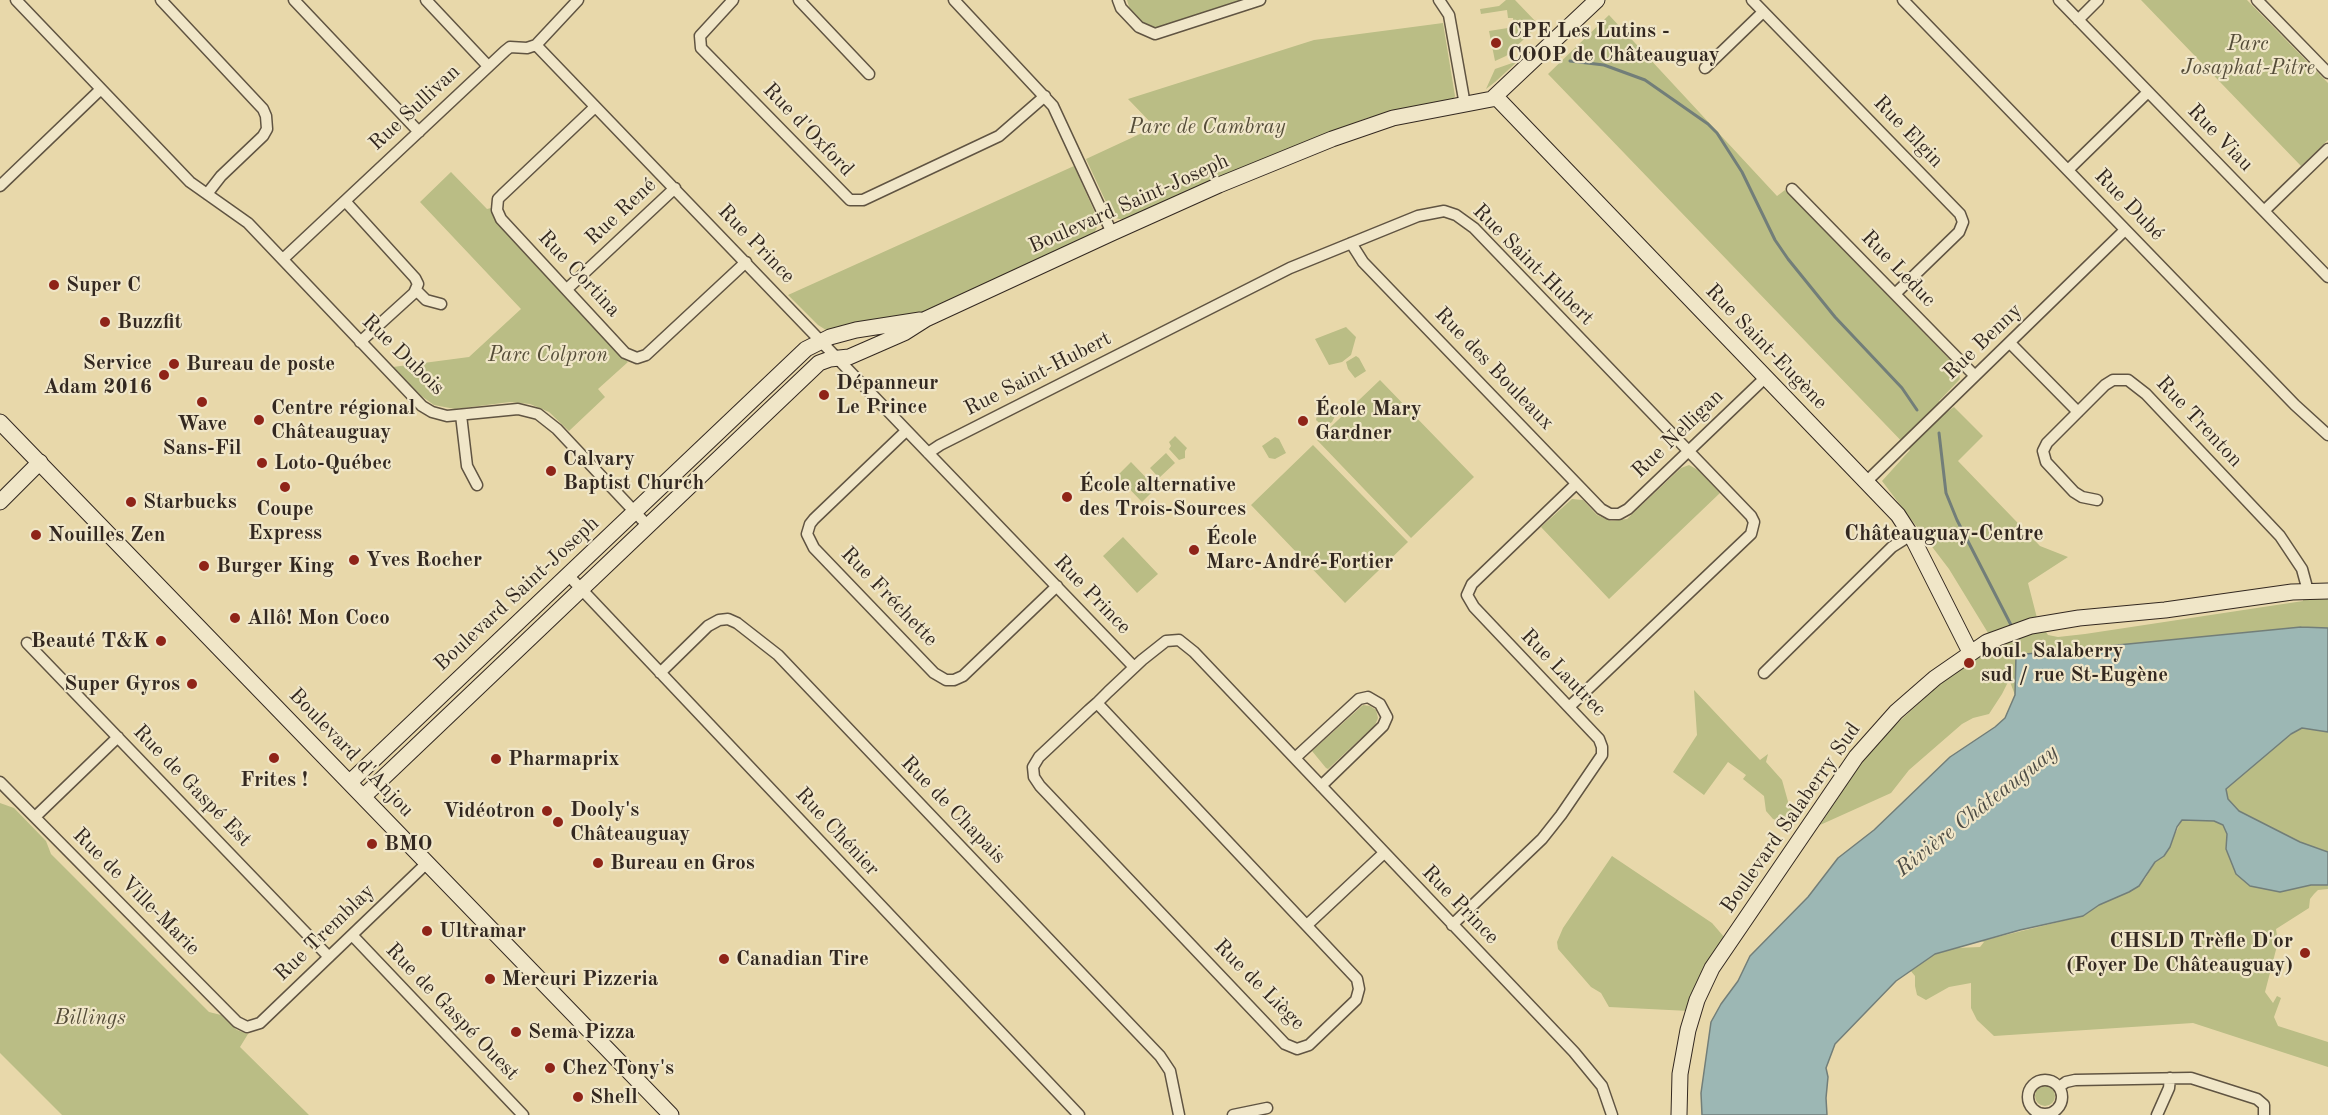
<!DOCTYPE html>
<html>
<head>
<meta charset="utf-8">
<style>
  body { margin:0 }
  canvas { display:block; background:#e8d8aa }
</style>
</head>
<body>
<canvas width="2328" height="1115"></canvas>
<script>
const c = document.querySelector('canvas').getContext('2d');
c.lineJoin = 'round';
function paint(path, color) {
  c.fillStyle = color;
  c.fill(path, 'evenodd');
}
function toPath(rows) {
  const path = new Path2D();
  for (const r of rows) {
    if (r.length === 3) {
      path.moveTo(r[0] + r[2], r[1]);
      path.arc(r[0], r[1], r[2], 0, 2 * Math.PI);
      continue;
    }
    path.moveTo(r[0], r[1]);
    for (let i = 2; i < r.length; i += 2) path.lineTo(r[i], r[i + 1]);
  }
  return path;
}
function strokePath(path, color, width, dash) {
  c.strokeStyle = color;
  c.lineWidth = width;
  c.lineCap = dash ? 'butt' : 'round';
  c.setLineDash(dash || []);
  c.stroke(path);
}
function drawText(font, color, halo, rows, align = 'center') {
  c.font = font + ' "Old Standard TT",serif';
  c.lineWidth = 4.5;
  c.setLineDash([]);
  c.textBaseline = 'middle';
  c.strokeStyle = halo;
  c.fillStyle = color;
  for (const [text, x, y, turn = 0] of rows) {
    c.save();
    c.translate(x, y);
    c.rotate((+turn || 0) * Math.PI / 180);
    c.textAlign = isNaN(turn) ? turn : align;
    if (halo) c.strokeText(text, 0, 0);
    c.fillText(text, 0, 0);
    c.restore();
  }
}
paint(toPath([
  [1127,0,1244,0,1155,28,1146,25,1130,10],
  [1506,0,1515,0,1539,25,1506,56,1495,61,1489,31,1514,27,1513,18,1508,18,1507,10,1481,14,1480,9,1499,6],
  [2141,0,2247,0,2328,83,2328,140,2301,166],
  [1609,15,1777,196,1785,190,1958,368,1960,379,1939,401,1943,415,1954,407,1983,436,1958,461,2040,546,2068,557,2028,583,2037,618,2048,635,2058,637,2085,634,2303,601,2303,599,2328,598,2328,628,2301,627,2016,655,2015,695,2007,674,2008,682,2002,694,1989,714,1973,718,1962,724,1909,770,1891,793,1820,825,1864,759,1891,729,1942,682,1996,646,1949,569,1882,481,1910,450,1548,74],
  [1443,23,1455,96,1453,100,1367,118,1201,185,1124,220,1115,218,1112,215,1086,159,1155,127,1128,99,1314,40],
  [1518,61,1495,82,1486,89,1495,69],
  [1074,166,1099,222,1094,234,919,314,906,318,862,321,826,330,818,325,788,295],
  [451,172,487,209,491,208,498,224,621,356,628,362,598,389,605,397,569,431,549,412,530,404,510,402,455,409,434,405,420,395,393,367,469,357,521,309,420,202],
  [1346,327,1356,337,1351,355,1342,362,1329,365,1315,339],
  [1356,356,1359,358,1366,371,1355,378,1348,369,1346,362],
  [1380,380,1474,477,1411,538,1317,440],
  [1325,407,1330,408,1335,416,1332,422,1324,427,1316,420,1317,415],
  [1175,436,1187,448,1185,451,1185,458,1179,460,1169,449,1171,446,1169,442],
  [1275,437,1279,439,1286,453,1275,459,1269,458,1262,446],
  [1313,445,1408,542,1345,603,1251,505],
  [1166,453,1175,463,1159,478,1150,468],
  [1131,462,1156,488,1142,502,1117,476],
  [1689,465,1698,470,1720,493,1609,599,1541,527,1572,499,1583,500,1597,515,1611,521,1627,519,1681,468],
  [1123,537,1158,574,1137,593,1103,556],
  [1694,690,1760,760,1768,754,1766,762,1782,780,1789,805,1799,819,1794,825,1773,819,1766,811,1764,796,1743,779,1746,775,1728,762,1704,795,1673,772,1697,735],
  [1363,705,1370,706,1376,710,1378,718,1375,725,1328,769,1326,768,1312,751],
  [2302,728,2328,732,2328,852,2300,842,2239,811,2228,799,2226,789,2234,781,2291,734],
  [0,803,14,808,46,841,51,854,209,1012,221,1015,237,1030,248,1034,240,1047,309,1115,62,1115,0,1053],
  [2196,819,2214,821,2223,825,2227,834,2226,849,2236,874,2280,892,2311,885,2328,885,2328,889,2318,890,2314,894,2310,899,2309,908,2276,929,2278,942,2265,992,2273,1003,2277,996,2281,998,2274,1017,2278,1026,2328,1042,2328,1067,2193,1023,1994,1036,1977,1020,1971,1008,1971,983,1949,987,1926,1000,1917,995,1915,986,1915,976,1910,970,1935,954,1956,948,1980,947,1984,942,1981,941,2083,916,2099,905,2129,892,2145,879,2155,862,2164,856,2182,820],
  [1612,856,1712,923,1725,938,1689,1011,1609,1007,1601,993,1591,987,1558,949,1557,942,1563,928],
  [2045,1096,10]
]), '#babd85');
const water = toPath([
  [2301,627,2328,628,2328,732,2302,728,2291,734,2226,789,2228,799,2239,811,2300,842,2328,852,2328,885,2311,885,2280,892,2250,886,2236,874,2226,849,2227,834,2223,825,2214,821,2182,820,2177,827,2170,847,2164,856,2155,862,2139,886,2129,892,2099,905,2083,916,2020,930,1935,954,1896,981,1835,1044,1826,1068,1828,1077,1826,1098,1827,1115,1702,1115,1701,1093,1711,1022,1721,1004,1738,981,1750,956,1808,897,1838,858,1874,830,1950,757,1995,727,2005,718,2015,695,2016,655,2301,627]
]);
paint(water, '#9cb7b4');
strokePath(water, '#727e79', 1.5);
strokePath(toPath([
  [1570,61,1604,65,1645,80,1708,124,1717,133,1742,172,1775,240,1788,259,1835,317,1902,388,1917,410],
  [1939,433,1946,493,1957,520,2011,625],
  [2017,657,2018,641]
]), '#727e79', 3);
const street = toPath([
  [16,0,190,182,248,223,422,406,432,412,447,416,518,409,538,414,557,429,648,526],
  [161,0,263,109,266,116,267,129,263,136,221,176,207,194],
  [294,0,419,132],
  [426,0,488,66],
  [733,0,700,36,701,48,850,200,863,200,999,136,1045,96],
  [799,0,869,74],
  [954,0,1053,106,1112,233],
  [1118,0,1121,8,1139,27,1155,34,1260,0],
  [1439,0,1449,15,1465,105],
  [1752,0,1960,214,1963,222,1959,232,1895,294],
  [1903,0,2295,405,2328,435],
  [2059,0,2328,277],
  [2257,0,2328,73],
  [2078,20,2098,0],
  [536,45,1134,667],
  [1705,68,1763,12],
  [595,107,502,195,498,199,497,210,501,219,625,353,637,358,646,355,746,262],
  [2068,170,2148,92],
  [0,186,101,89],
  [1792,189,1975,376],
  [345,201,415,278,418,284,414,293,360,342],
  [2264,211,2328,149],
  [1351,243,1363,262,1601,509,1610,514,1619,514,1628,509,1766,377],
  [283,259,505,51,510,47,527,48,536,45,578,0],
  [567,289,675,188],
  [416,290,426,300,441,304],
  [2010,343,2078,412],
  [461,415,467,466,477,485],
  [906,431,814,519,810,524,807,534,814,548,934,673,946,680,954,680,963,676,1057,586],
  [928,453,940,445,1290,268,1418,216,1444,211,1456,215,1474,228,1751,516,1754,522,1751,534,1569,707],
  [1867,481,2125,230],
  [2097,500,2082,497,2074,492,2046,462,2043,451,2047,443,2105,385,2113,380,2128,380,2146,394,2280,536,2302,569,2308,591],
  [568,575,1079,1115],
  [27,643,329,957],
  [660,673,708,626,719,620,728,619,737,623,778,655,1160,1056,1170,1071,1179,1115],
  [1764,673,1892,547,1911,535],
  [1097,703,1357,979,1359,989,1356,1000,1309,1045,1297,1049,1285,1044,1040,786,1034,777,1033,767,1039,757,1089,710,1097,703,1108,692,1142,660,1166,641,1179,640,1194,652,1574,1052,1602,1086,1612,1115],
  [1295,758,1359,699,1368,697,1380,704,1387,717,1383,726,1321,786],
  [0,782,237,1022,247,1027,260,1023,428,862],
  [35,817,118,737],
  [1307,925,1384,853],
  [1452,925,1542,839,1561,815,1602,755,1602,747,1599,739,1474,607,1467,595,1472,584,1576,484],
  [352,935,523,1115],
  [2045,1097,17],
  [2059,1087,2066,1082,2075,1080,2191,1078,2257,1099,2264,1105,2264,1115],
  [1233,1115,1267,1108],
  [2157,1115,2169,1088,2170,1078]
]);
const secondary = toPath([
  [1496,97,1898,515,1911,535,1970,652],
  [0,422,671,1115],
  [0,502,40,462],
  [350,782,806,349,830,337,856,330,920,320],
  [364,796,819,363,830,359,849,357,904,333,926,319,1112,233,1219,185,1332,139,1393,118,1492,99,1597,0],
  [1679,1115,1680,1074,1688,1030,1697,1000,1712,968,1856,757,1896,712,1935,678,1987,642,2031,626,2079,618,2165,610,2292,592,2328,591]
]);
strokePath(street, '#605442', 13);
strokePath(secondary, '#332820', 17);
strokePath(street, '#f0e6c8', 10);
strokePath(secondary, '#f0e6c8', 15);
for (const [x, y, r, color] of [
  [1496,43,6,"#8f2418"],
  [54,285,6,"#8f2418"],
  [105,322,6,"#8f2418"],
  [174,364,6,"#8f2418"],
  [164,375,6,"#8f2418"],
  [824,395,6,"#8f2418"],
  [202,402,6,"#8f2418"],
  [259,420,6,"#8f2418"],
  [1303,421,6,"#8f2418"],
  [262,463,6,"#8f2418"],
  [551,471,6,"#8f2418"],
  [285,487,6,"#8f2418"],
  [1067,497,6,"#8f2418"],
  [131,502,6,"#8f2418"],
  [36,535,6,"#8f2418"],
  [1194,550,6,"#8f2418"],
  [354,560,6,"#8f2418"],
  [204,566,6,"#8f2418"],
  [235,618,6,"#8f2418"],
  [161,641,6,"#8f2418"],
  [1969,663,6,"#8f2418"],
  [192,684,6,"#8f2418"],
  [274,758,6,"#8f2418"],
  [496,759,6,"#8f2418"],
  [547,811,6,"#8f2418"],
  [558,822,6,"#8f2418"],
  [372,844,6,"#8f2418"],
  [598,863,6,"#8f2418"],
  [427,931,6,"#8f2418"],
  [2305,953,6,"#8f2418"],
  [724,959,6,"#8f2418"],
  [490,979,6,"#8f2418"],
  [516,1032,6,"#8f2418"],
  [550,1068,6,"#8f2418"],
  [578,1097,6,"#8f2418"]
]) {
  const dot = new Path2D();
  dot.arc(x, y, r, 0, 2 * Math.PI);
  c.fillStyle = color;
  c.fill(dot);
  strokePath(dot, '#f0e6c8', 2);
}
drawText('bold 21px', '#332820', '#f0e6c8', [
  ["CPE Les Lutins -",1508,31],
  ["COOP de Châteauguay",1508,55],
  ["Super C",66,285],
  ["Buzzfit",117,322],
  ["Service",152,363,"right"],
  ["Adam 2016",152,387,"right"],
  ["Bureau de poste",186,364],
  ["Dépanneur",836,383],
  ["Le Prince",836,407],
  ["Centre régional",271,408],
  ["Châteauguay",271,432],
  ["École Mary",1315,409],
  ["Gardner",1315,433],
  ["Wave",202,424,"center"],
  ["Sans-Fil",202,448,"center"],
  ["Calvary",563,459],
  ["Baptist Church",563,483],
  ["Loto-Québec",274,463],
  ["École alternative",1079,485],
  ["des Trois-Sources",1079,509],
  ["Starbucks",143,502],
  ["Coupe",285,509,"center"],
  ["Express",285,533,"center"],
  ["Nouilles Zen",48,535],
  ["École",1206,538],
  ["Marc-André-Fortier",1206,562],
  ["Yves Rocher",366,560],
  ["Burger King",216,566],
  ["Allô! Mon Coco",247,618],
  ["Beauté T&K",149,641,"right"],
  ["boul. Salaberry",1981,651],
  ["sud / rue St-Eugène",1981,675],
  ["Super Gyros",180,684,"right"],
  ["Pharmaprix",508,759],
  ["Frites !",274,780,"center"],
  ["Dooly's",570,810],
  ["Châteauguay",570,834],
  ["Vidéotron",535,811,"right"],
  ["BMO",384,844],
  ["Bureau en Gros",610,863],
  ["Ultramar",439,931],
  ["CHSLD Trèfle D'or",2293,941,"right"],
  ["(Foyer De Châteauguay)",2293,965,"right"],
  ["Canadian Tire",736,959],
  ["Mercuri Pizzeria",502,979],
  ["Sema Pizza",528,1032],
  ["Chez Tony's",562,1068],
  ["Shell",590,1097]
], 'left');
drawText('italic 21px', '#554d39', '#f0e6c8', [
  ["Parc",2248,44],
  ["Josaphat-Pitre",2248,68],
  ["Parc de Cambray",1207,127],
  ["Parc Colpron",548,355],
  ["Billings",90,1018]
]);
drawText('21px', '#332820', '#f0e6c8', [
  ["Rue Sullivan",415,108,-43],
  ["Rue d'Oxford",808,130,46],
  ["Rue Elgin",1908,132,46],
  ["Rue Viau",2220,138,46],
  ["Boulevard Saint-Joseph",1129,204,-24],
  ["Rue Dubé",2129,205,46],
  ["Rue René",621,212,-43],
  ["Rue Prince",756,244,46],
  ["Rue Saint-Hubert",1533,265,45],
  ["Rue Leduc",1898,269,46],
  ["Rue Cortina",579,274,47],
  ["Rue Benny",1983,342,-44],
  ["Rue Saint-Eugène",1766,347,46],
  ["Rue Dubois",403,355,44],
  ["Rue des Bouleaux",1494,369,46],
  ["Rue Saint-Hubert",1038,374,-27],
  ["Rue Trenton",2199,422,47],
  ["Rue Nelligan",1678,434,-44],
  ["Boulevard Saint-Joseph",517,594,-43],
  ["Rue Prince",1092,595,46],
  ["Rue Fréchette",889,597,46],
  ["Rue Lautrec",1563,673,46],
  ["Boulevard d'Anjou",351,753,46],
  ["Rue de Gaspé Est",192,786,46],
  ["Rue de Chapais",953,810,46],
  ["Boulevard Salaberry Sud",1791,818,-55],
  ["Rue Chénier",837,832,47],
  ["Rue de Ville-Marie",136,892,45],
  ["Rue Prince",1460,905,46],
  ["Rue Tremblay",325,933,-44],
  ["Rue de Liège",1259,985,45],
  ["Rue de Gaspé Ouest",452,1012,46]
]);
drawText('bold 22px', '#332820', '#f0e6c8', [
  ["Châteauguay-Centre",1944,534]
]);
drawText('italic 22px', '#4d4c45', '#f0e6c8', [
  ["Rivière Châteauguay",1977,811,-38]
]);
</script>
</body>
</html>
